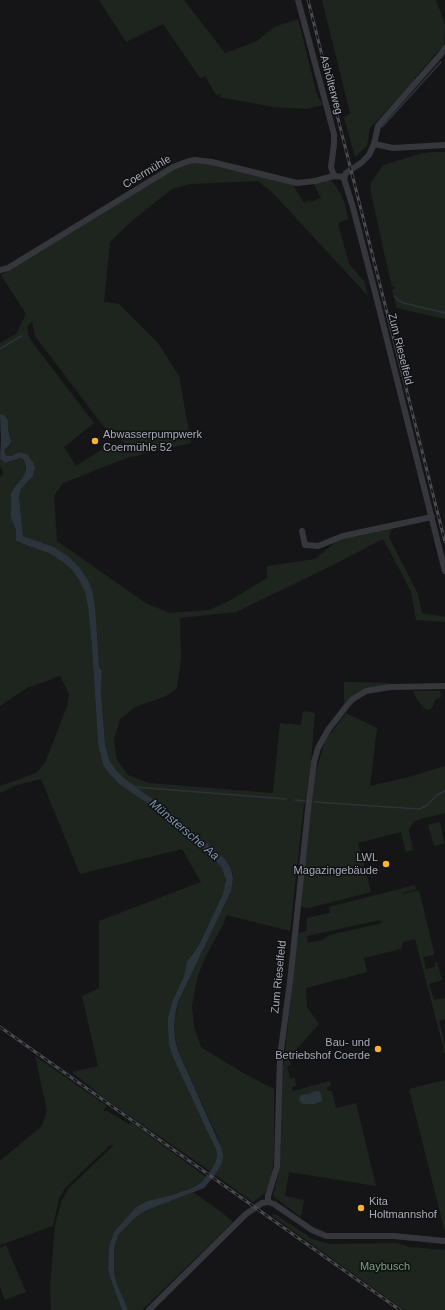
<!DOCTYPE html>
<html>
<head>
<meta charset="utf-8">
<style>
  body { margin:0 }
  canvas { display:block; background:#151517 }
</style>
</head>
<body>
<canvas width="445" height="1310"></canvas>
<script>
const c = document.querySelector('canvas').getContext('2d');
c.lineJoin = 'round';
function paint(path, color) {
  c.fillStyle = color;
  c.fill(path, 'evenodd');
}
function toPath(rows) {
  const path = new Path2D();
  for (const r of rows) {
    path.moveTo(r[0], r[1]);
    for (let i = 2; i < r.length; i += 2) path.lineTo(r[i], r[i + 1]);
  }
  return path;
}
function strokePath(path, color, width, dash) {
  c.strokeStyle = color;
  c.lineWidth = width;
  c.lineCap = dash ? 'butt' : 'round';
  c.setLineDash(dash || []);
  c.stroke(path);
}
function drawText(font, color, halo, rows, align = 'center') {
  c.font = font + ' Helvetica,sans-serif';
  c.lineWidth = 3;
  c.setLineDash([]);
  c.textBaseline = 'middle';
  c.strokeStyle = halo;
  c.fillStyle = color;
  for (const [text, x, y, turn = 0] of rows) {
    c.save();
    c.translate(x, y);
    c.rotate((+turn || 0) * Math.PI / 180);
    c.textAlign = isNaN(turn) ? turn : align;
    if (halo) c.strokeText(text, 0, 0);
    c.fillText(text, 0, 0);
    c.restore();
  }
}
paint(toPath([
  [99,0,184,0,225,53,257,41,274,27,298,19,317,95,323,105,306,109,274,107,219,97,221,94,216,95,205,76,200,78,163,24,126,42],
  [322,0,436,0,445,25,444,44,414,79,415,80,370,128,367,146,355,157,344,118,350,113],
  [435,152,436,153,437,152,445,152,445,319,397,308,392,290,395,288,394,286,392,287,382,244,384,243,382,243,370,188,371,188,370,184,383,165,423,153],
  [192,162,224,166,293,185,304,203,310,200,311,202,321,198,314,184,326,180,332,181,340,193,345,204,348,219,338,223,349,264,364,281,368,296,272,192,258,181,190,184,172,189,133,220,110,242,104,302,119,304,158,343,179,376,191,443,127,458,63,483,54,496,57,541,147,604,170,613,209,610,229,601,267,578,267,566,315,559,338,540,392,529,389,537,418,594,422,613,445,617,445,622,416,620,411,592,384,540,381,540,331,566,236,612,180,618,181,658,177,688,166,696,135,707,120,719,114,740,117,760,128,775,149,783,273,793,280,723,301,725,303,711,315,713,311,762,305,803,304,804,290,931,226,915,224,923,207,954,198,975,192,1006,194,1027,201,1047,245,1074,274,1089,274,1152,272,1177,265,1193,253,1202,215,1175,222,1163,222,1151,218,1138,178,1051,174,1032,175,1018,178,1002,227,899,233,878,232,871,225,859,171,813,124,778,116,770,109,760,105,744,101,692,102,671,99,667,88,580,80,568,69,557,54,547,23,536,19,496,21,489,33,476,34,464,27,454,19,452,12,456,7,456,5,454,4,450,10,446,10,435,8,429,8,420,4,415,0,414,0,343,16,334,26,314,1,275,176,167],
  [32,321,35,336,104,427,125,443,110,444,76,466,64,447,94,423,32,342,28,334,27,326],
  [16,458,22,458,25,463,26,470,21,480,14,488,11,498,11,518,16,530,17,542,23,543,51,554,63,562,72,570,79,580,85,592,88,607,92,647,98,744,103,765,108,772,119,784,164,815,214,859,222,868,225,874,225,886,223,894,199,945,192,954,186,968,184,976,172,1002,168,1028,217,1154,216,1161,210,1171,104,1098,72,1072,98,1066,82,996,99,988,99,921,201,882,182,849,80,874,41,779,17,785,0,793,0,786,36,773,45,763,68,704,69,694,60,676,27,688,0,706,0,477,3,474,2,469,0,466,0,459,3,462,8,463],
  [344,682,391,683,360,691,344,703],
  [413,691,440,691,441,697,435,700,433,706,429,710,424,708,418,701],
  [346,713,377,728,370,786,409,777,445,766,445,813,420,819,414,822,409,829,409,832,413,850,406,852,401,832,358,843,371,892,309,908,301,907,304,865,315,775,325,741],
  [440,822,444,843,434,846,428,825],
  [415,885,416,889,403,893,404,894,419,890,434,952,434,955,423,957,426,969,435,967,435,963,437,962,442,980,429,984,434,1000,445,998,445,1019,439,1021,445,1045,445,1054,444,1052,442,1052,442,1051,444,1050,415,939,403,942,401,949,364,958,367,972,306,988,307,1007,319,1024,295,1051,290,1052,285,1051,298,933,306,931,307,918,330,913,329,907],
  [380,920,382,923,330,935,322,940,308,943,307,936],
  [35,1056,107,1106,103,1111,107,1111,129,1124,132,1123,206,1177,201,1183,192,1188,172,1195,147,1201,136,1207,114,1232,109,1247,108,1269,112,1283,122,1310,51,1310,50,1287,55,1225,62,1200,69,1188,114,1145,110,1145,65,1188,59,1199,53,1226,0,1245,0,1161,42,1126,47,1111],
  [290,1059,291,1065,287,1066,290,1079,295,1078,296,1086,292,1087,293,1091,330,1081,331,1086,327,1087,328,1091,332,1091,336,1108,356,1103,376,1186,289,1172,285,1196,304,1200,301,1217,273,1196,279,1172,280,1160,281,1078,284,1061],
  [445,1080,445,1232,409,1089],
  [193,1192,220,1211,233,1222,142,1310,128,1310,117,1284,114,1273,114,1249,118,1235,136,1217,147,1210],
  [275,1214,312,1239,330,1244,397,1243,409,1247,445,1250,445,1310,404,1310,271,1215],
  [6,1245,26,1292,5,1300,0,1287,0,1248]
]), '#1d251e');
paint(toPath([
  [0,414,4,415,8,420,8,429,11,441,9,446,4,450,5,454,7,456,12,456,19,452,27,454,33,462,35,467,33,476,21,489,19,496,23,536,54,547,69,557,80,568,88,580,92,590,95,607,99,667,102,671,101,692,105,744,109,760,116,770,124,778,171,813,225,859,231,869,233,878,231,891,178,1002,176,1010,174,1026,175,1039,178,1051,221,1147,223,1155,222,1163,215,1175,204,1188,147,1210,136,1217,118,1235,114,1249,114,1273,117,1284,128,1310,122,1310,112,1283,108,1269,109,1247,114,1232,136,1207,147,1201,172,1195,192,1188,201,1183,209,1173,216,1161,217,1154,216,1150,173,1057,169,1044,168,1028,168,1018,172,1002,184,976,187,962,199,945,223,894,226,880,222,868,214,859,164,815,119,784,108,772,103,765,98,744,92,647,88,607,85,592,79,580,72,570,63,562,51,554,16,541,16,530,11,518,11,494,14,488,23,477,26,470,26,467,24,460,20,458,5,463,0,459,1,440],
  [315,1091,319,1091,321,1094,322,1101,314,1104,303,1104,300,1102,299,1099,301,1095,308,1094]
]), '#2b343b');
strokePath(toPath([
  [382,127,441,62],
  [394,296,399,301,404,303,445,313],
  [0,349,21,336],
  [135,787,286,799],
  [295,800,305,801],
  [315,802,419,809,426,806,437,795,445,791]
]), '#2b343b', 1.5);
strokePath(toPath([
  [298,0,334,134,334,144,331,167,334,176],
  [445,48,441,54,383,120,378,126,374,144,369,155,361,163,346,173,344,179,352,204,375,292,445,571],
  [374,144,393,148,445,145],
  [0,270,8,268,173,167,189,161,195,160,212,162,297,183,315,181,334,176,344,177],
  [302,531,305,545,318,546,343,536,432,517],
  [268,1202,268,1196,277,1167,280,1057,290,982,309,801,314,762,318,748,328,730,348,704,353,699,366,691,390,687,445,686],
  [149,1310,246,1214,262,1203,268,1202,274,1204,312,1230,326,1236,394,1236,445,1241]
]), '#36373c', 6);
const rail = toPath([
  [308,0,445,542],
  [0,1027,400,1310]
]);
strokePath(rail, '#494b51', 3);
strokePath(rail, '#101012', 1.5, [4.5]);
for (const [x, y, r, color] of [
  [95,441,4,"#f6b52e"],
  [386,864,4,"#f6b52e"],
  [378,1049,4,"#f6b52e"],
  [361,1208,4,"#f6b52e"]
]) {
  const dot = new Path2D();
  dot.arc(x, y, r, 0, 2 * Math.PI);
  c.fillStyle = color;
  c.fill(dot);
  strokePath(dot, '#101012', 1.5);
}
drawText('11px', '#a7acb7', '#101012', [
  ["Ashölterweg",331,85,75],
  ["Coermühle",147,172,-31],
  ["Zum Rieselfeld",400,349,76],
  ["Zum Rieselfeld",279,977,-84]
]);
drawText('11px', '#a7acb7', '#101012', [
  ["Abwasserpumpwerk",103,435],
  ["Coermühle 52",103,448],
  ["LWL",378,858,"right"],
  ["Magazingebäude",378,871,"right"],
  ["Bau- und",370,1043,"right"],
  ["Betriebshof Coerde",370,1056,"right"],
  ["Kita",369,1202],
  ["Holtmannshof",369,1215]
], 'left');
drawText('11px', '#7da380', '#101012', [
  ["Maybusch",385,1267]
]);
drawText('italic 12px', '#7d99b3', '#101012', [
  ["Münstersche Aa",184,830,40]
]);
</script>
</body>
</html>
